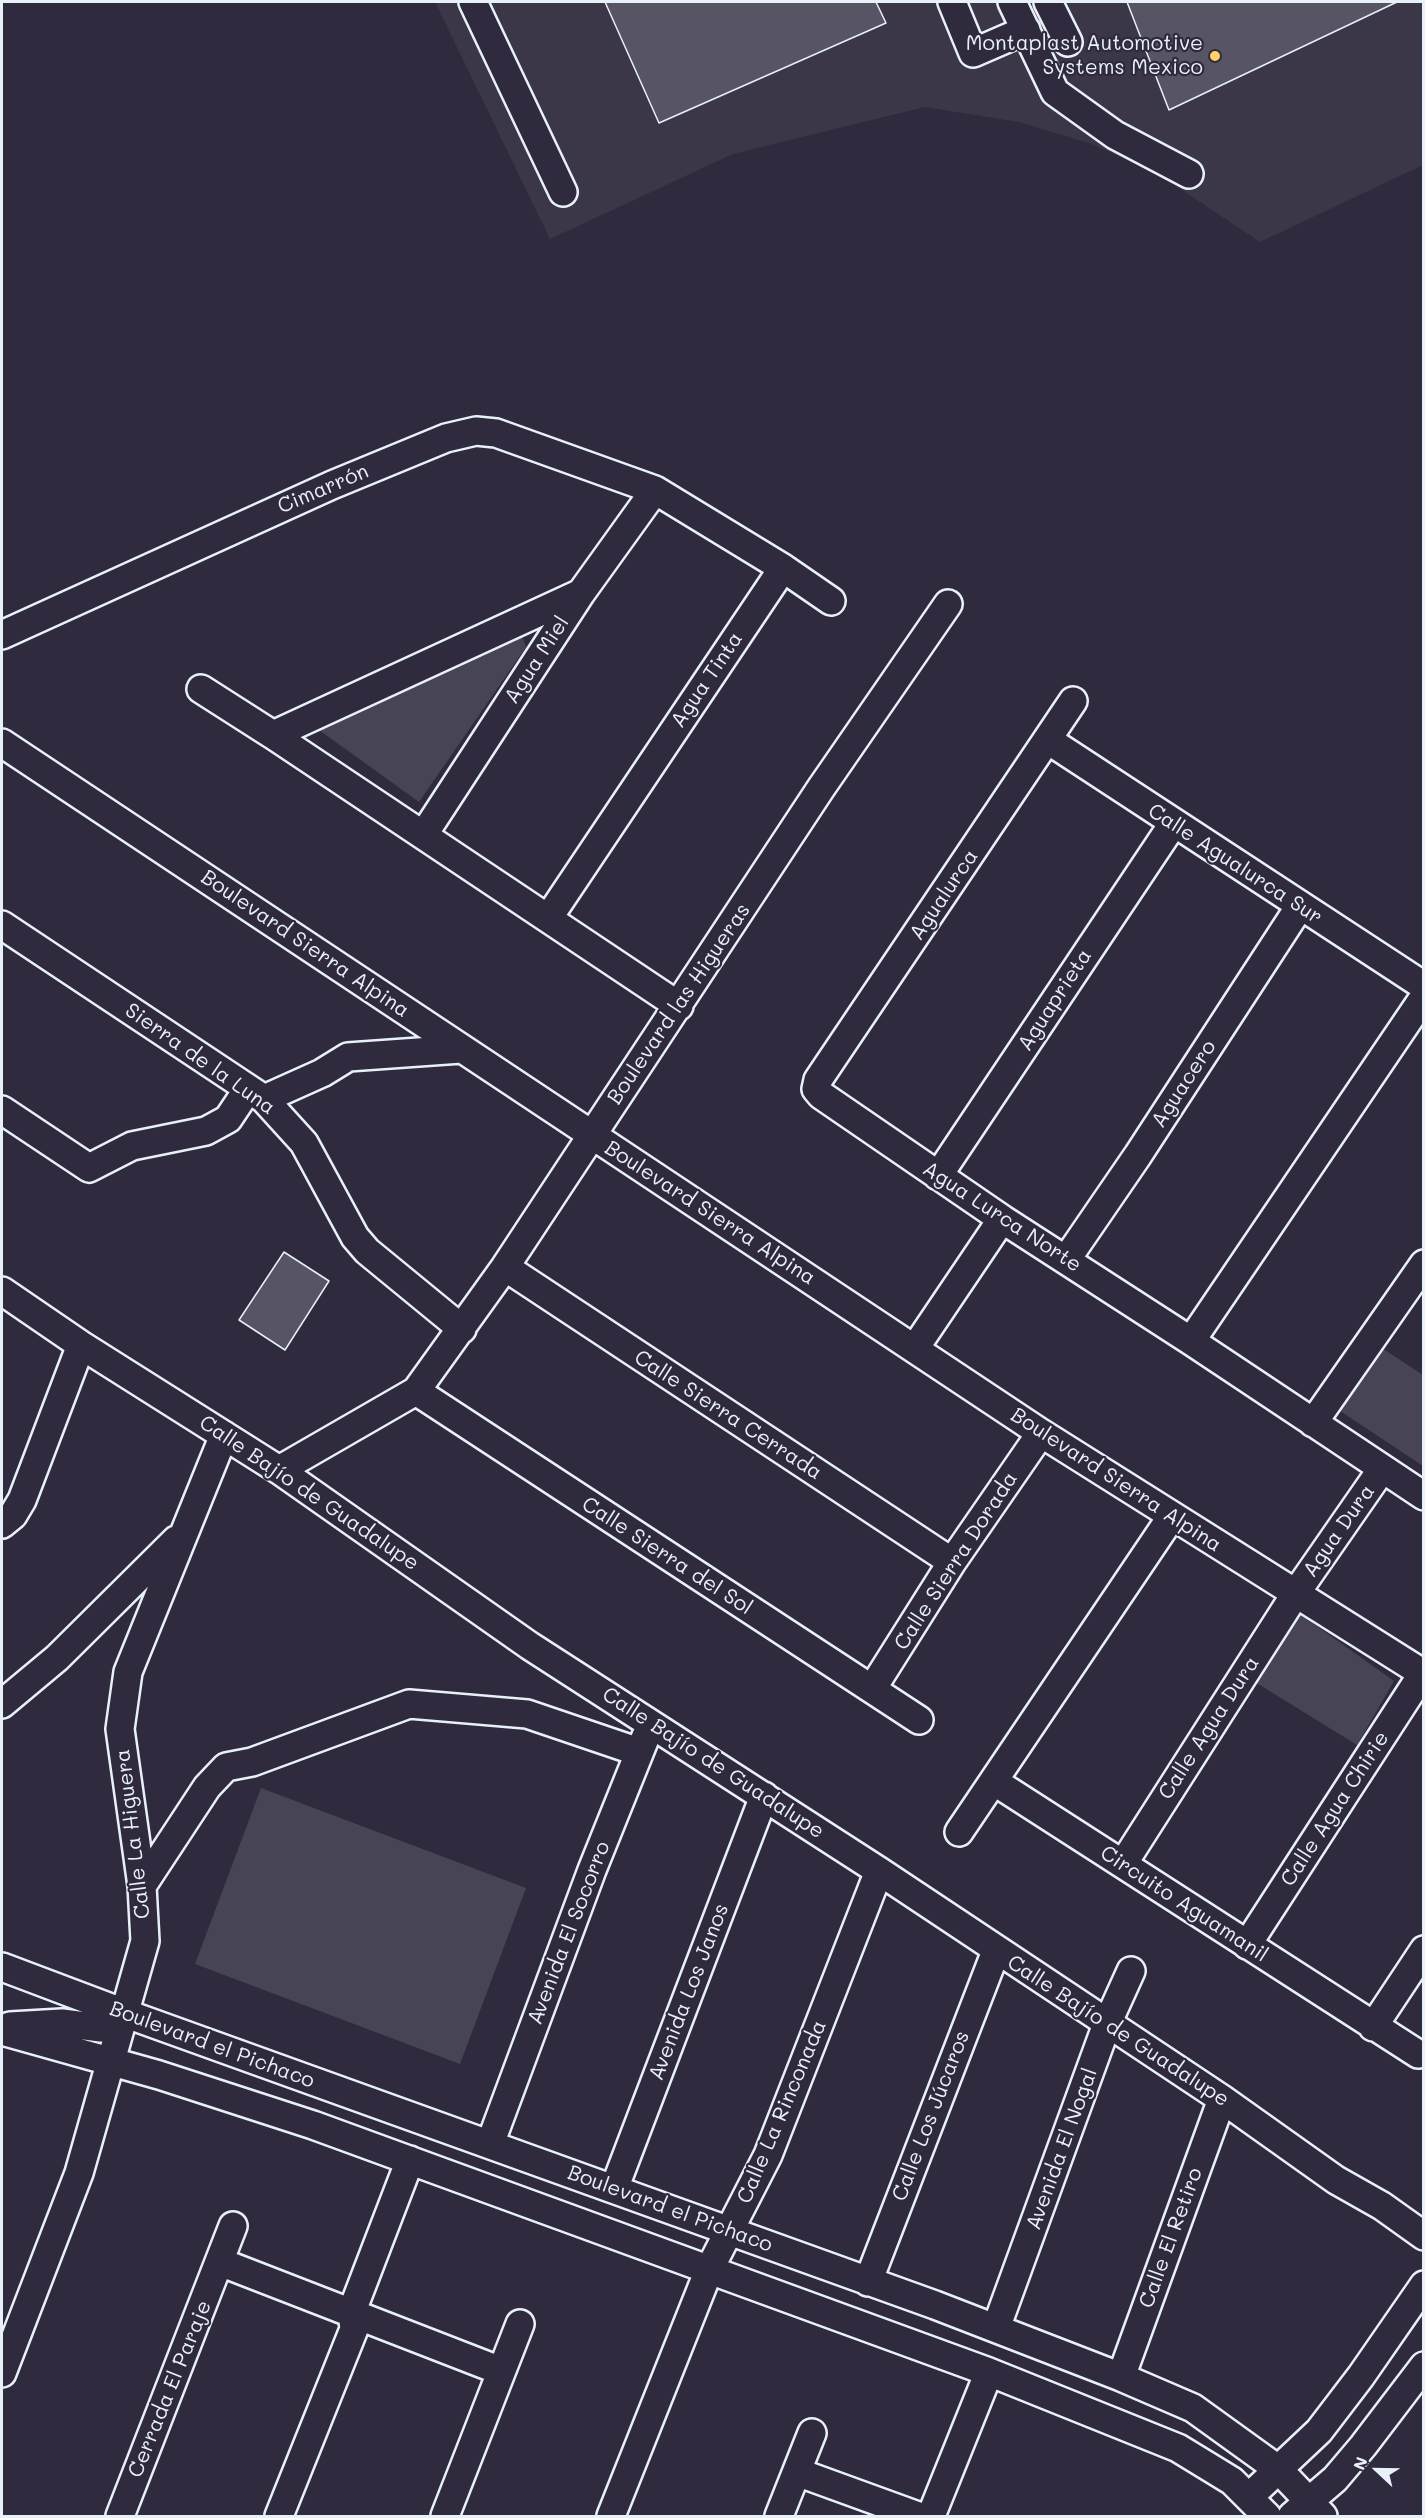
<!DOCTYPE html>
<html>
<head>
<meta charset="utf-8">
<style>
  body { margin:0 }
  #map { position:relative; width:1425px; height:2518px; overflow:hidden; background:#2f2a3d; font-family:Mali,sans-serif }
  canvas { display:block }
  .frame { position:absolute; inset:0; border:3px solid #e8f1f8; pointer-events:none }
  .north { position:absolute; left:1347px; top:2440px; width:60px; height:60px; -webkit-text-stroke:4px #2f2a3d; paint-order:stroke; rotate:292deg; font-size:16px; font-weight:700; line-height:24px; text-align:center; color:#e8f1f8 }
  .north::after { content:''; display:block; margin:auto; width:21px; height:27px; background:#e8f1f8; clip-path:polygon(50% 0,100% 100%,50% 72%,0 100%) }
</style>
</head>
<body>
<div id="map">
<canvas width="1425" height="2518"></canvas>
<div class="frame"></div>
<div class="north">N</div>
</div>
<script>
const c = document.querySelector('canvas').getContext('2d');
c.lineJoin = 'round';
function paint(path, color) {
  c.fillStyle = color;
  c.fill(path, 'evenodd');
}
function toPath(rows) {
  const path = new Path2D();
  for (const r of rows) {
    path.moveTo(r[0], r[1]);
    for (let i = 2; i < r.length; i += 2) path.lineTo(r[i], r[i + 1]);
  }
  return path;
}
function strokePath(path, color, width, dash) {
  c.strokeStyle = color;
  c.lineWidth = width;
  c.lineCap = dash ? 'butt' : 'round';
  c.setLineDash(dash || []);
  c.stroke(path);
}
function drawText(font, color, halo, rows, align = 'center') {
  c.font = font + ' Mali,sans-serif';
  c.lineWidth = 4.5;
  c.setLineDash([]);
  c.textBaseline = 'middle';
  c.strokeStyle = halo;
  c.fillStyle = color;
  for (const [text, x, y, turn = 0] of rows) {
    c.save();
    c.translate(x, y);
    c.rotate((+turn || 0) * Math.PI / 180);
    c.textAlign = isNaN(turn) ? turn : align;
    if (halo) c.strokeText(text, 0, 0);
    c.fillText(text, 0, 0);
    c.restore();
  }
}
paint(toPath([
  [435,2,1423,2,1423,165,1260,242,1161,176,1092,144,1019,122,925,107,733,154,550,239]
]), '#3b3749');
paint(toPath([
  [520,631,526,647,419,802,312,725],
  [1382,1348,1423,1375,1423,1466,1340,1411],
  [1297,1612,1394,1681,1357,1745,1247,1677],
  [261,1788,526,1888,460,2064,195,1964]
]), '#464455');
const building = toPath([
  [605,2,876,2,886,23,659,123,605,2],
  [1127,2,1397,2,1169,110,1127,2],
  [284,1252,329,1281,285,1350,239,1320,284,1252]
]);
paint(building, '#575565');
strokePath(building, '#e8f1f8', 1.5);
const minor = toPath([
  [473,2,563,192],
  [952,2,973,53,1026,30],
  [1012,2,1055,92,1115,135,1189,174],
  [1048,2,1068,42],
  [783,568,831,601],
  [581,593,273,735,679,1006],
  [2,635,332,485,446,438,476,431,496,433,655,490,783,568,549,917],
  [201,689,273,735],
  [1073,701,818,1080,816,1089,821,1095,1002,1219,1191,1341,1424,1496],
  [1048,740,1424,986],
  [2,743,1041,1433,1424,1674],
  [424,834,581,593,655,490],
  [2,925,264,1099,304,1143,355,1237,367,1251,462,1329],
  [264,1099,322,1073,348,1057,461,1049],
  [2,1110,89,1168,132,1146,206,1131,228,1119,248,1089],
  [938,1176,1173,824],
  [1066,1260,1138,1155,1300,906],
  [505,1267,952,1562],
  [2,1291,81,1345,279,1470,530,1646,879,1871,1222,2099,1336,2180,1382,2206,1424,2236],
  [1191,1341,1424,997],
  [915,1348,1002,1219],
  [416,1391,919,1720],
  [1313,1423,1424,1264],
  [279,1470,416,1391,505,1267,821,788,948,604],
  [2,1524,13,1515,22,1500,81,1345],
  [872,1689,952,1562,1041,1433],
  [2,1704,57,1658,176,1540],
  [995,1782,1418,2054],
  [959,1832,1172,1516],
  [1123,1864,1296,1593,1382,1469],
  [142,1886,207,1787,226,1767,252,1762,409,1704,527,1714,639,1752],
  [1247,1945,1423,1673],
  [2,1967,124,2013,935,2305,1121,2377,1193,2408,1279,2470,1323,2516],
  [10,2026,62,2023,101,2028,113,2024,124,2013],
  [1373,2027,1424,1950],
  [2,2031,159,2075,313,2125,989,2372,1178,2448,1232,2481,1267,2516],
  [490,2144,592,1870,646,1736],
  [614,2189,764,1796],
  [220,2262,501,2371],
  [868,2282,996,1951],
  [996,2328,1107,2024,1131,1971],
  [2,2373,79,2173,145,1941,142,1886,120,1729,128,1672,224,1435],
  [1121,2377,1222,2099],
  [797,2472,918,2516],
  [1249,2497,1319,2431,1361,2376,1424,2285],
  [120,2516,233,2226],
  [279,2516,354,2329,352,2311,410,2160],
  [445,2516,520,2324],
  [611,2516,709,2270,768,2155,879,1871],
  [779,2516,812,2433],
  [931,2516,989,2372],
  [1292,2516,1335,2479,1363,2446,1424,2366]
]);
strokePath(minor, '#e8f1f8', 32);
strokePath(minor, '#2f2a3d', 27);
for (const [x, y, r, color] of [
  [1215,56,6,"#ffd166"]
]) {
  const dot = new Path2D();
  dot.arc(x, y, r, 0, 2 * Math.PI);
  c.fillStyle = color;
  c.fill(dot);
  strokePath(dot, '#2f2a3d', 2);
}
drawText('21px', '#e8f1f8', '#2f2a3d', [
  ["Montaplast Automotive",1203,44],
  ["Systems Mexico",1203,68]
], 'right');
drawText('21px', '#e8f1f8', '#2f2a3d', [
  ["Cimarrón",323,489,-23],
  ["Agua Miel",537,660,-57],
  ["Agua Tinta",707,680,-56],
  ["Calle Agualurca Sur",1235,864,33],
  ["Agualurca",944,895,-56],
  ["Boulevard Sierra Alpina",305,944,34],
  ["Aguaprieta",1055,1000,-57],
  ["Boulevard las Higueras",679,1004,-56],
  ["Sierra de la Luna",200,1059,35],
  ["Aguacero",1184,1084,-57],
  ["Boulevard Sierra Alpina",710,1213,33],
  ["Agua Lurca Norte",1002,1217,33],
  ["Calle Sierra Cerrada",728,1415,33],
  ["Boulevard Sierra Alpina",1116,1480,33],
  ["Calle Bajío de Guadalupe",309,1493,34],
  ["Agua Dura",1339,1531,-55],
  ["Calle Sierra del Sol",667,1556,33],
  ["Calle Sierra Dorada",956,1561,-57],
  ["Calle Agua Dura",1209,1728,-57],
  ["Calle Bajío de Guadalupe",713,1763,33],
  ["Calle Agua Chirie",1335,1809,-57],
  ["Calle La Higuera",133,1834,-97],
  ["Circuito Aguamanil",1184,1904,33],
  ["Avenida El Socorro",569,1933,-69],
  ["Avenida Los Janos",689,1992,-69],
  ["Calle Bajío de Guadalupe",1118,2031,33],
  ["Boulevard el Pichaco",212,2045,20],
  ["Calle La Rinconada",782,2112,-67],
  ["Calle Los Júcaros",931,2116,-69],
  ["Avenida El Nogal",1062,2149,-70],
  ["Boulevard el Pichaco",670,2209,20],
  ["Calle El Retiro",1171,2238,-70],
  ["Cerrada El Paraje",170,2389,-68]
]);
</script>
</body>
</html>
